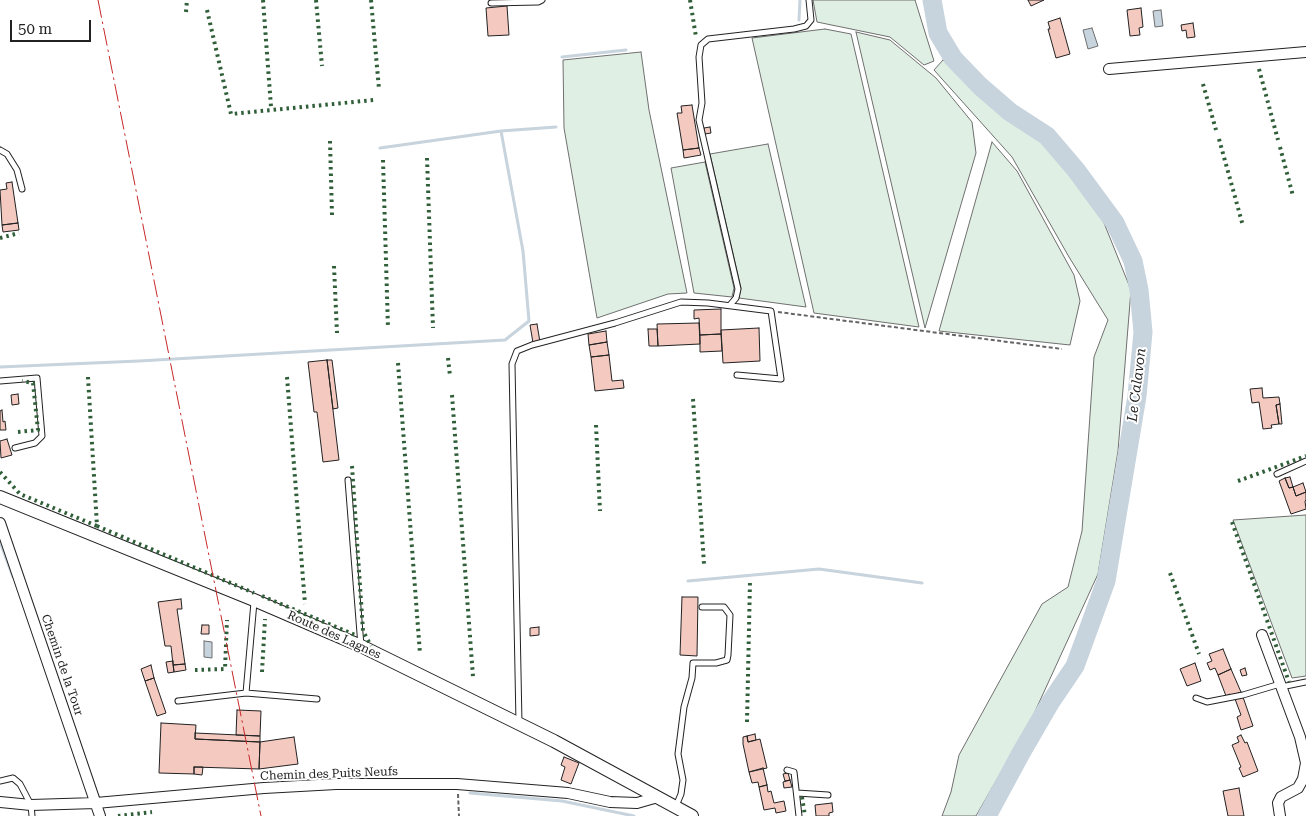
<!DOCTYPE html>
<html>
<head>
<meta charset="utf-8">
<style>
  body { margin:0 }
  #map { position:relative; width:1306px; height:816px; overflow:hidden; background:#fff; font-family:"Roboto Serif",serif }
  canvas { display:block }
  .scale { position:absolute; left:10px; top:20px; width:81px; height:22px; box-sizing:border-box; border:2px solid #222; border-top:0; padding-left:6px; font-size:15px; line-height:18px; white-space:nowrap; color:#222; -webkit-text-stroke:4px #fff; paint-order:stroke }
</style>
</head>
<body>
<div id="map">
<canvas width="1306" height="816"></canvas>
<div class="scale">50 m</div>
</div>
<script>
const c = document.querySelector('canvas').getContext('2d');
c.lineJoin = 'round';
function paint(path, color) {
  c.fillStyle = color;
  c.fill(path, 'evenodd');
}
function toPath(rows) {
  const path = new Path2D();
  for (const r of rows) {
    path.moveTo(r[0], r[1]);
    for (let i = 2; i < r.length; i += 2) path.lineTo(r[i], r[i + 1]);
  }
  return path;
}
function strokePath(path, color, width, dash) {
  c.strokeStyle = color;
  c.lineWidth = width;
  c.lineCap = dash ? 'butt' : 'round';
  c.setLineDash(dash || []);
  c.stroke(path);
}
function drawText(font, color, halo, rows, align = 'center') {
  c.font = font + ' "Roboto Serif",serif';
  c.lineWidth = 4;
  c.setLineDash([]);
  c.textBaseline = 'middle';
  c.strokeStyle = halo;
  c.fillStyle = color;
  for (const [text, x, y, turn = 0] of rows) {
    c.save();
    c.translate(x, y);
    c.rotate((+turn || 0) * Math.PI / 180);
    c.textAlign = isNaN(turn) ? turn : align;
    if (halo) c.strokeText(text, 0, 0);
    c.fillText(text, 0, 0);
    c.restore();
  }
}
const green = toPath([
  [813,0,915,0,934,61,924,65,890,37,817,22,813,0],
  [825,29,851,34,919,327,814,313,752,38,825,29],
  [856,32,890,40,936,78,972,122,976,153,925,328,856,32],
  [641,52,649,110,687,293,668,294,597,318,564,128,563,60,641,52],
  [943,60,995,107,1053,149,1102,218,1131,290,1118,451,1098,574,1032,718,976,816,942,816,951,792,959,755,1042,604,1068,587,1082,531,1094,357,1108,320,1069,257,1012,157,934,70,943,60],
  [992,142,1017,171,1074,275,1080,301,1070,345,939,331,992,142],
  [768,144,806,307,739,298,741,288,710,154,768,144],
  [705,162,734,288,732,297,694,293,671,168,705,162],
  [1306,515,1306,676,1292,678,1233,520,1306,515]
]);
paint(green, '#e0efe3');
strokePath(green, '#6f6f6f', 1);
const water = toPath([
  [1161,10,1163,26,1155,27,1153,11,1161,10],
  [1092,28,1098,46,1088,49,1083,30,1092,28],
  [204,641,212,642,212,658,204,657,204,641]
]);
paint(water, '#c7d3dd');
strokePath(water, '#6f6f6f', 1);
strokePath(toPath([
  [799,20,800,0],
  [562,57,626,50],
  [380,148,501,131],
  [0,367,139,361,505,340,529,321,523,251,501,131,556,127],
  [0,542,13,577],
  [688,581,819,569,922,583],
  [470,793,562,801,634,816]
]), '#c7d3dd', 3);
strokePath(toPath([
  [932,0,938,33,953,58,980,86,1010,112,1047,136,1076,170,1115,223,1133,261,1139,290,1143,332,1137,396,1106,581,1075,666,1050,703,1021,753,987,816]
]), '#c7d3dd', 19);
const building = toPath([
  [1028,0,1044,0,1031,6,1028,0],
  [507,6,509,35,488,36,486,8,507,6],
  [1141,8,1143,27,1139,28,1140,35,1130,36,1127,10,1141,8],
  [1060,18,1070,54,1056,58,1048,29,1050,29,1048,22,1060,18],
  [1193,23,1195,37,1187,38,1186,30,1182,31,1181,25,1193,23],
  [692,105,699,148,683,150,677,113,682,113,681,106,692,105],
  [710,127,711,133,705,134,704,128,710,127],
  [699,148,701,155,684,158,683,150,699,148],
  [12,182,18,223,2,225,0,190,7,189,6,183,12,182],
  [18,223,19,230,3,232,2,225,18,223],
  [721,309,721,334,700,335,699,318,694,319,694,310,721,309],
  [699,323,700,344,658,346,657,324,699,323],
  [537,324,540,342,533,343,530,325,537,324],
  [759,328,760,361,723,363,721,330,759,328],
  [648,329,657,329,658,346,649,346,648,329],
  [606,331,607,342,589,345,588,334,606,331],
  [721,334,722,351,700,352,700,335,721,334],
  [607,342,609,355,591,357,589,345,607,342],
  [609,355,612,381,623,380,624,388,595,391,591,357,609,355],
  [327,360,339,460,323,462,317,412,314,412,308,362,327,360],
  [327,360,332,360,338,408,333,409,327,360],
  [1262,388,1263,398,1279,397,1280,404,1276,405,1279,424,1271,425,1272,428,1263,429,1259,402,1252,403,1250,389,1262,388],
  [18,394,19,404,12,405,11,395,18,394],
  [1280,404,1282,424,1279,424,1276,405,1280,404],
  [2,410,3,422,5,421,6,430,0,430,0,411,2,410],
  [7,439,12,455,1,458,0,441,7,439],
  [1290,477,1293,487,1289,488,1285,478,1290,477],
  [1285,478,1289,488,1293,487,1296,496,1306,492,1306,500,1305,501,1306,509,1291,514,1279,481,1285,478],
  [1303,483,1306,492,1296,496,1293,487,1303,483],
  [682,597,698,597,697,656,680,655,682,597],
  [181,599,182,609,177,609,185,664,173,665,171,646,165,646,158,602,181,599],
  [202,625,209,625,209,634,201,634,202,625],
  [539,627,539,635,530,636,530,628,539,627],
  [1223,649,1231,669,1218,675,1215,668,1210,670,1207,663,1212,661,1209,654,1223,649],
  [173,661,174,672,168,673,166,662,173,661],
  [1195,663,1201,681,1187,686,1180,669,1195,663],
  [185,664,186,670,174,672,173,665,185,664],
  [151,665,154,678,145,681,141,669,151,665],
  [1245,668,1247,675,1242,676,1240,670,1245,668],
  [1231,669,1241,692,1231,696,1230,694,1226,696,1218,675,1231,669],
  [154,678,166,713,157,716,145,681,154,678],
  [1243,697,1253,726,1241,730,1237,717,1241,715,1235,699,1243,697],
  [237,710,261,711,260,736,236,735,237,710],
  [161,723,196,725,195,739,260,742,259,769,194,767,194,774,159,773,161,723],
  [195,733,260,736,260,742,195,739,195,733],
  [755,734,756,740,748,742,747,736,755,734],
  [1241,735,1245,743,1247,742,1258,771,1243,777,1239,768,1241,767,1232,745,1239,742,1237,737,1241,735],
  [747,736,748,742,760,739,767,768,749,772,743,744,743,737,747,736],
  [294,737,298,764,259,769,260,742,294,737],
  [564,757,579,763,571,784,561,780,565,767,561,765,564,757],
  [194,767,203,767,202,775,194,774,194,767],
  [763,768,767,785,759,787,758,782,752,783,749,772,763,768],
  [788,773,790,780,785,781,783,774,788,773],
  [790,780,792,787,784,788,783,782,790,780],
  [767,785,768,792,771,791,774,803,784,801,786,811,776,813,775,808,764,810,759,787,767,785],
  [1239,788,1244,816,1228,816,1223,791,1239,788],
  [832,803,833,812,829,813,829,816,816,816,815,805,832,803]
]);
paint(building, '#f3c9c0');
strokePath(building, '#222', 1);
const service = toPath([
  [491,3,538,2,542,0],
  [0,150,7,154,17,170,22,189],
  [730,305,736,298,738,289,699,120,702,103,699,57,701,45,708,39,794,29,806,26,811,20,809,0],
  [0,381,37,378,42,436,35,443,15,448],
  [1277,474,1306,461],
  [348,480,361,646],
  [1281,687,1306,682],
  [246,693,317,699],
  [1196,698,1207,702,1243,695,1280,684],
  [178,701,246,693,254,602],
  [519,723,512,364,517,351,532,345,615,323,681,302,708,303,771,311,781,379,737,375],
  [787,770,794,772,799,816],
  [0,781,13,778,20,784,31,805,32,816],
  [797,793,828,795],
  [676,806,681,794,683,780,678,754,684,707,692,678,693,663,716,663,727,660,728,655,730,615,724,607,702,607]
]);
const minor = toPath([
  [1109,69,1306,52],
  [0,523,100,816],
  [1262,635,1300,737,1306,763,1303,779,1298,788,1281,797,1278,803,1280,816],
  [0,802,31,805,96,803,264,788,336,784,457,784,568,793,610,802,637,803,658,797]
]);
const tertiary = toPath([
  [0,497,254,600,361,646,554,741,692,816]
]);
strokePath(service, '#222', 7);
strokePath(minor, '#222', 12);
strokePath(tertiary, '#222', 14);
strokePath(toPath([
  [778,312,1062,349],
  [458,794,459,816]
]), '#646464', 2, [4, 2.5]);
strokePath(service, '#fff', 5);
strokePath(minor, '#fff', 10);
strokePath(tertiary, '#fff', 12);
strokePath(toPath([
  [263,0,271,107],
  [316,0,322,66],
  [371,0,379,89],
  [690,0,696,37],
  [207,10,231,114,374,100],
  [186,12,187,0],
  [1259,69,1278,140],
  [1203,84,1216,130],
  [1219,139,1243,226],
  [330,141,332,215],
  [1280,147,1293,196],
  [427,158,433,328],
  [383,160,388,328],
  [0,238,19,233],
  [334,266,337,333],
  [448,358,450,376],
  [398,363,420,654],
  [287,377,305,604],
  [452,395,473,677],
  [693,399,704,564],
  [596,425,600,511],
  [18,432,38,430,33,383,22,381],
  [352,466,363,631,371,646],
  [0,472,20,494,97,526,88,377],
  [1238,481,1306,456],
  [1232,522,1289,682],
  [97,526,254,593],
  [1170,573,1199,654],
  [262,596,355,635],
  [195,670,225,669,227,620],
  [262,672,265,619],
  [747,722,750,581],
  [802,797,805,816],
  [118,816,152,812]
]), '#2f5e38', 4, [2.5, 4]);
strokePath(toPath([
  [98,0,261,816]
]), '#c62828', 1, [18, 4, 2.5, 4]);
drawText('12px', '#222', '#fff', [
  ["Route des Lagnes",334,635,24],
  ["Chemin de la Tour",62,665,71],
  ["Chemin des Puits Neufs",329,774,-2]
]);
drawText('italic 14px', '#222', '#fff', [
  ["Le Calavon",1137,385,-83]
]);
</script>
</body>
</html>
